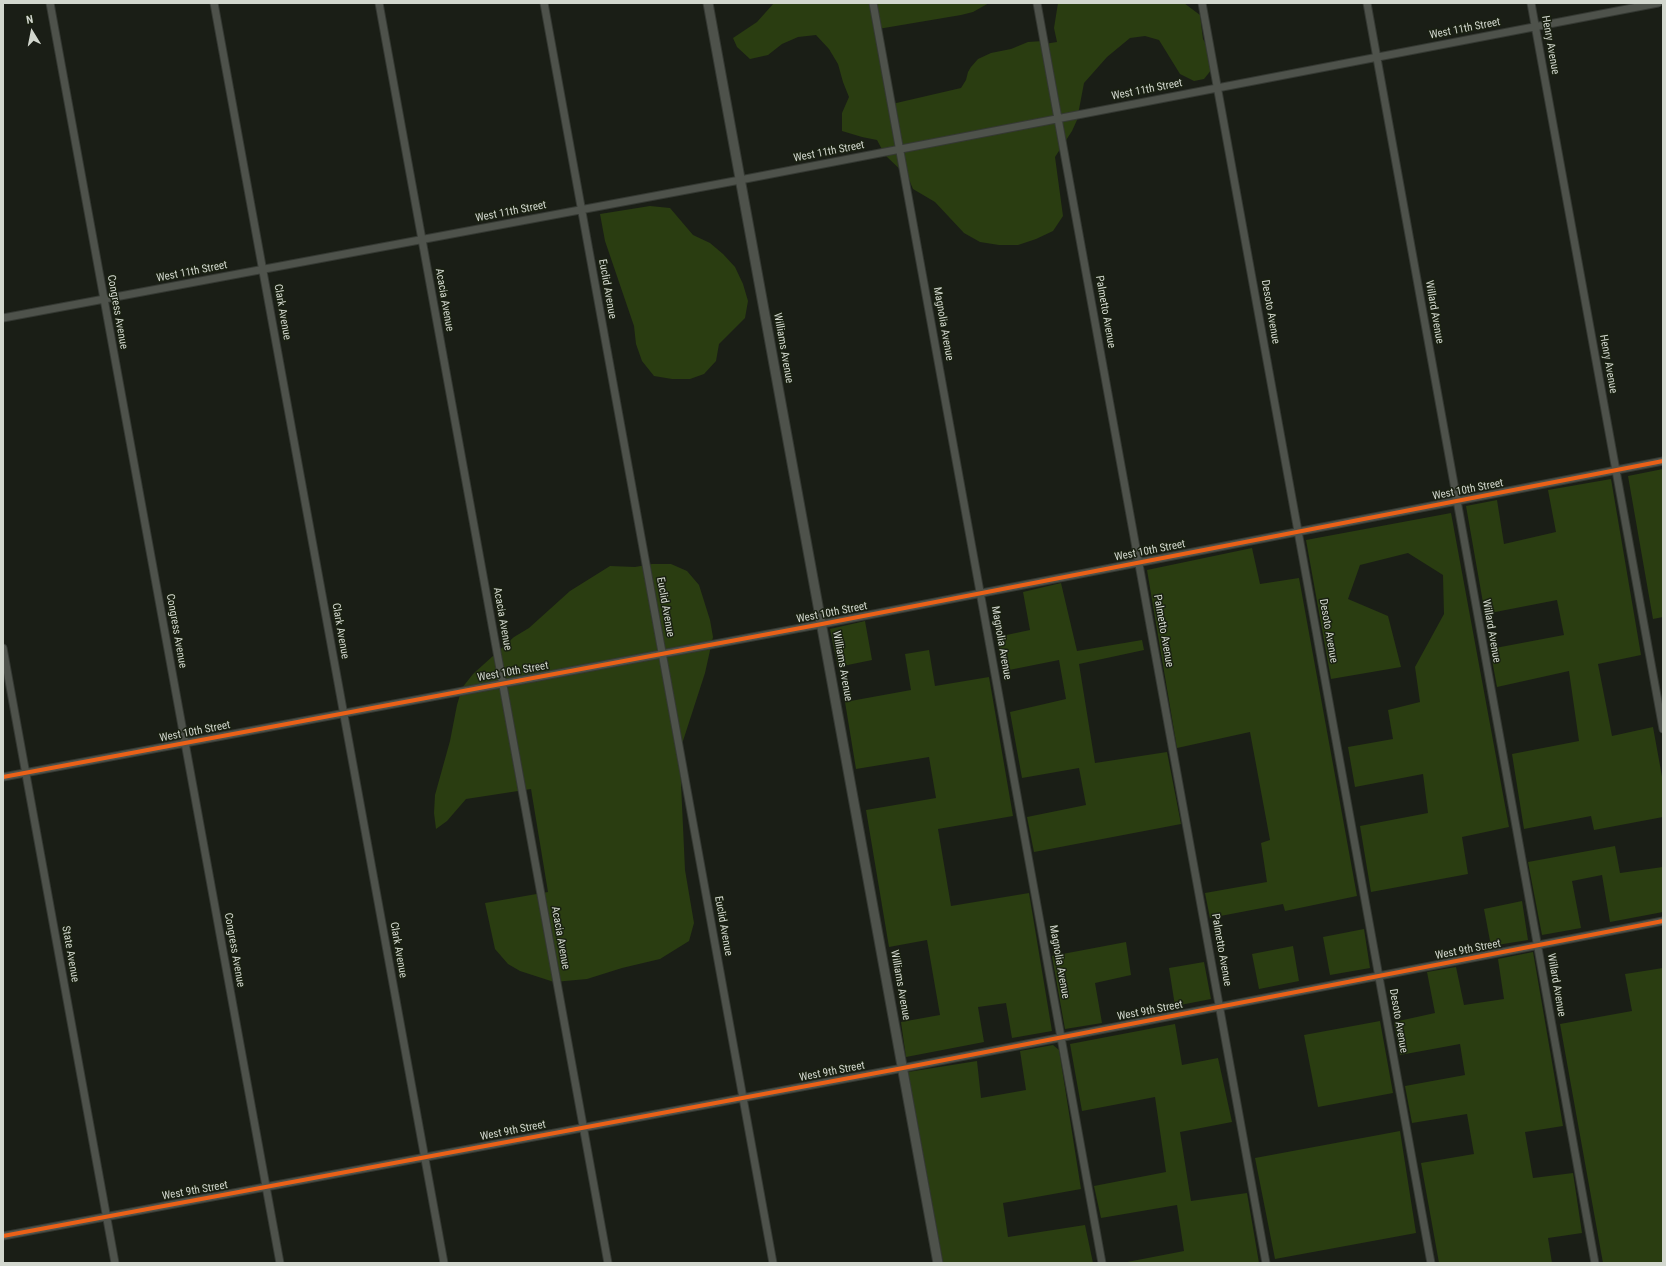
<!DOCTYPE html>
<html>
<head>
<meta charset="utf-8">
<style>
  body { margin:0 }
  #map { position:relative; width:1666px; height:1266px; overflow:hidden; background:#1a1e16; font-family:"Roboto Condensed",sans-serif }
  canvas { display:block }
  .frame { position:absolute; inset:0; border:4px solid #d2d7ce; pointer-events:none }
  .north { position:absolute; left:12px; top:12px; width:40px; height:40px; -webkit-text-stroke:3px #1a2112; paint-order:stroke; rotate:350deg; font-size:11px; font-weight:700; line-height:16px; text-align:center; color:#d2d7ce }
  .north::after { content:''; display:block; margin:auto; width:14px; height:18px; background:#d2d7ce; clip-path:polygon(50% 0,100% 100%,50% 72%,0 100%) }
</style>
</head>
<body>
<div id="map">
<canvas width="1666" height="1266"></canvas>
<div class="frame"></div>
<div class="north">N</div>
</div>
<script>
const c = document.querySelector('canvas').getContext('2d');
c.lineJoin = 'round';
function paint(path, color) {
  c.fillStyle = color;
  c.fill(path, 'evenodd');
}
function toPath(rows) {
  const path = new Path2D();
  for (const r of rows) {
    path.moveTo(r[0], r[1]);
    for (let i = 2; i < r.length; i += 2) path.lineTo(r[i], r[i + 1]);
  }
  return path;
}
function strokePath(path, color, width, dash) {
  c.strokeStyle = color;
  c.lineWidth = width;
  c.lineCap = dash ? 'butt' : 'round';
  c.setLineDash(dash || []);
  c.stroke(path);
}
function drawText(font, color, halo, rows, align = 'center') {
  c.font = font + ' "Roboto Condensed",sans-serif';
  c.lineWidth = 3;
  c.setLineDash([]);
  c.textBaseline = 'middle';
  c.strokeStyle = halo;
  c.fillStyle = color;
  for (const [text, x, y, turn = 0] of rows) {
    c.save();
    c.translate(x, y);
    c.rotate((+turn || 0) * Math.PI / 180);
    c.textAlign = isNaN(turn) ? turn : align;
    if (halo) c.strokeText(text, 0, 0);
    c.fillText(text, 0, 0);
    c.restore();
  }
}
paint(toPath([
  [774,3,989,3,973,12,961,15,878,29,892,104,961,88,966,80,968,72,971,67,978,59,991,53,1011,49,1028,42,1043,41,1044,44,1057,42,1054,28,1058,3,1184,3,1200,15,1203,39,1207,46,1212,69,1204,79,1194,81,1180,74,1159,40,1145,36,1130,38,1107,57,1084,83,1077,120,1072,131,1055,157,1063,216,1053,231,1036,239,1018,245,999,245,980,242,964,233,935,202,913,189,908,177,885,155,877,140,862,137,842,131,842,113,849,97,843,82,838,64,829,49,816,35,798,37,782,44,768,55,750,59,737,47,733,38,757,22],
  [650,206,670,208,693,235,710,243,723,254,735,267,743,284,748,301,745,318,719,344,716,361,704,374,690,379,672,379,654,376,642,361,636,344,634,326,605,241,600,214],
  [1663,469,1663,617,1653,619,1628,476],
  [1611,479,1641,655,1598,664,1612,736,1653,727,1663,782,1663,817,1594,830,1591,816,1524,829,1512,754,1579,741,1569,671,1497,687,1490,649,1564,635,1557,600,1485,614,1466,506,1497,500,1504,544,1556,532,1548,490],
  [1451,513,1509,827,1462,837,1468,874,1371,892,1360,826,1428,813,1423,774,1355,787,1348,747,1393,739,1388,710,1420,702,1415,667,1444,614,1443,575,1408,553,1360,565,1348,599,1388,616,1401,667,1331,679,1306,540],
  [1252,548,1260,584,1299,578,1357,896,1285,911,1283,904,1210,918,1205,893,1267,882,1261,843,1270,840,1250,732,1177,748,1147,570],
  [652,564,671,564,687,571,699,585,710,620,713,637,705,673,682,744,680,762,685,870,694,923,689,941,660,959,622,968,587,979,554,982,520,971,508,964,495,949,485,903,548,892,531,789,466,799,447,821,436,829,434,813,435,795,450,741,457,705,462,688,473,674,514,637,529,628,570,591,610,566,635,567],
  [1061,583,1077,651,1142,640,1144,650,1079,664,1095,763,1167,752,1181,824,1034,852,1027,817,1086,805,1079,768,1022,778,1010,712,1066,699,1059,660,1004,671,997,637,1030,630,1023,592],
  [865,621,872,660,838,667,830,629],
  [929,650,935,686,989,677,1013,816,938,829,951,906,1029,893,1052,1031,1012,1038,1006,1003,978,1007,984,1042,906,1057,901,1022,940,1015,927,940,889,947,866,810,936,798,929,757,856,769,845,702,911,690,905,654],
  [1615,846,1620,873,1663,867,1663,912,1610,922,1602,875,1572,881,1581,928,1542,935,1528,862],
  [1522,901,1528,940,1491,946,1484,909],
  [1364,929,1370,968,1330,975,1323,937],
  [1126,942,1131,975,1095,983,1102,1023,1065,1029,1052,956],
  [1293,946,1299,981,1259,989,1252,954],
  [1533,952,1563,1126,1525,1132,1533,1178,1573,1173,1582,1233,1548,1238,1552,1263,1439,1263,1421,1163,1474,1154,1467,1114,1412,1123,1405,1086,1465,1075,1460,1044,1400,1055,1394,1022,1435,1013,1427,972,1456,967,1464,1005,1504,999,1498,959],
  [1204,962,1211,999,1175,1006,1169,968],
  [1663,968,1663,1075,1662,1075,1663,1084,1663,1263,1603,1263,1560,1024,1632,1011,1625,974],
  [1380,1021,1393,1093,1318,1107,1304,1035],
  [1175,1024,1182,1065,1218,1058,1232,1122,1180,1132,1191,1201,1247,1193,1259,1263,1122,1263,1184,1251,1177,1205,1101,1218,1094,1186,1166,1172,1155,1097,1082,1111,1070,1044],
  [1053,1045,1059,1050,1081,1189,1003,1203,1008,1237,1085,1225,1093,1263,943,1263,908,1072,977,1061,981,1098,1026,1090,1020,1051],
  [1400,1131,1416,1233,1275,1259,1255,1158]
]), '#2a3d11');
const minor = toPath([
  [50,3,280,1263],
  [214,3,444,1263],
  [379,3,608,1263],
  [544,3,773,1263],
  [873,3,1102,1263],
  [1037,3,1266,1263],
  [1202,3,1431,1263],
  [1367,3,1595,1263],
  [1531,3,1663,729],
  [3,318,740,180,1658,3],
  [3,648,115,1263],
  [3,777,822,624,1663,461],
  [3,1236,903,1068,1663,921]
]);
const tertiary = toPath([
  [708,3,938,1263]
]);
strokePath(minor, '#353933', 9);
strokePath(tertiary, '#353933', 11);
strokePath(minor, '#4e524b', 7);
strokePath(tertiary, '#4e524b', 9);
strokePath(toPath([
  [3,777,822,624,1663,461],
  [3,1236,903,1068,1663,921]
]), '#ea6118', 4);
drawText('11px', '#d2d7ce', '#1a2112', [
  ["West 11th Street",1465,29,-11],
  ["Henry Avenue",1550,45,80],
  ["West 11th Street",1147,90,-11],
  ["West 11th Street",829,152,-11],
  ["West 11th Street",511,212,-11],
  ["West 11th Street",192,272,-11],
  ["Euclid Avenue",607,289,80],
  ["Acacia Avenue",444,300,80],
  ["Congress Avenue",117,312,80],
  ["Clark Avenue",282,312,80],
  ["Palmetto Avenue",1105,312,80],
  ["Desoto Avenue",1270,312,80],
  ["Willard Avenue",1434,312,80],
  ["Magnolia Avenue",943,324,80],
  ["Williams Avenue",783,348,80],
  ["Henry Avenue",1608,364,80],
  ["West 10th Street",1468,490,-11],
  ["West 10th Street",1150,551,-11],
  ["Euclid Avenue",665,607,80],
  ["West 10th Street",832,613,-11],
  ["Acacia Avenue",502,619,80],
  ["Congress Avenue",176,631,80],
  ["Clark Avenue",340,631,80],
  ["Palmetto Avenue",1163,631,80],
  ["Desoto Avenue",1328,631,80],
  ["Willard Avenue",1491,631,80],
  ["Magnolia Avenue",1001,643,80],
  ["Williams Avenue",842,666,80],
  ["West 10th Street",513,672,-10],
  ["West 10th Street",195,732,-11],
  ["Euclid Avenue",723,926,80],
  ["Acacia Avenue",560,938,80],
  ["Congress Avenue",234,950,80],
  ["Clark Avenue",398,950,80],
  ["Palmetto Avenue",1221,950,80],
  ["West 9th Street",1468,950,-11],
  ["State Avenue",70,954,80],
  ["Magnolia Avenue",1059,962,80],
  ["Williams Avenue",900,985,80],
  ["Willard Avenue",1556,985,80],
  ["West 9th Street",1150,1011,-11],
  ["Desoto Avenue",1398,1021,80],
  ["West 9th Street",832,1072,-11],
  ["West 9th Street",513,1131,-11],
  ["West 9th Street",195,1191,-10]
]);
</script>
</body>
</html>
